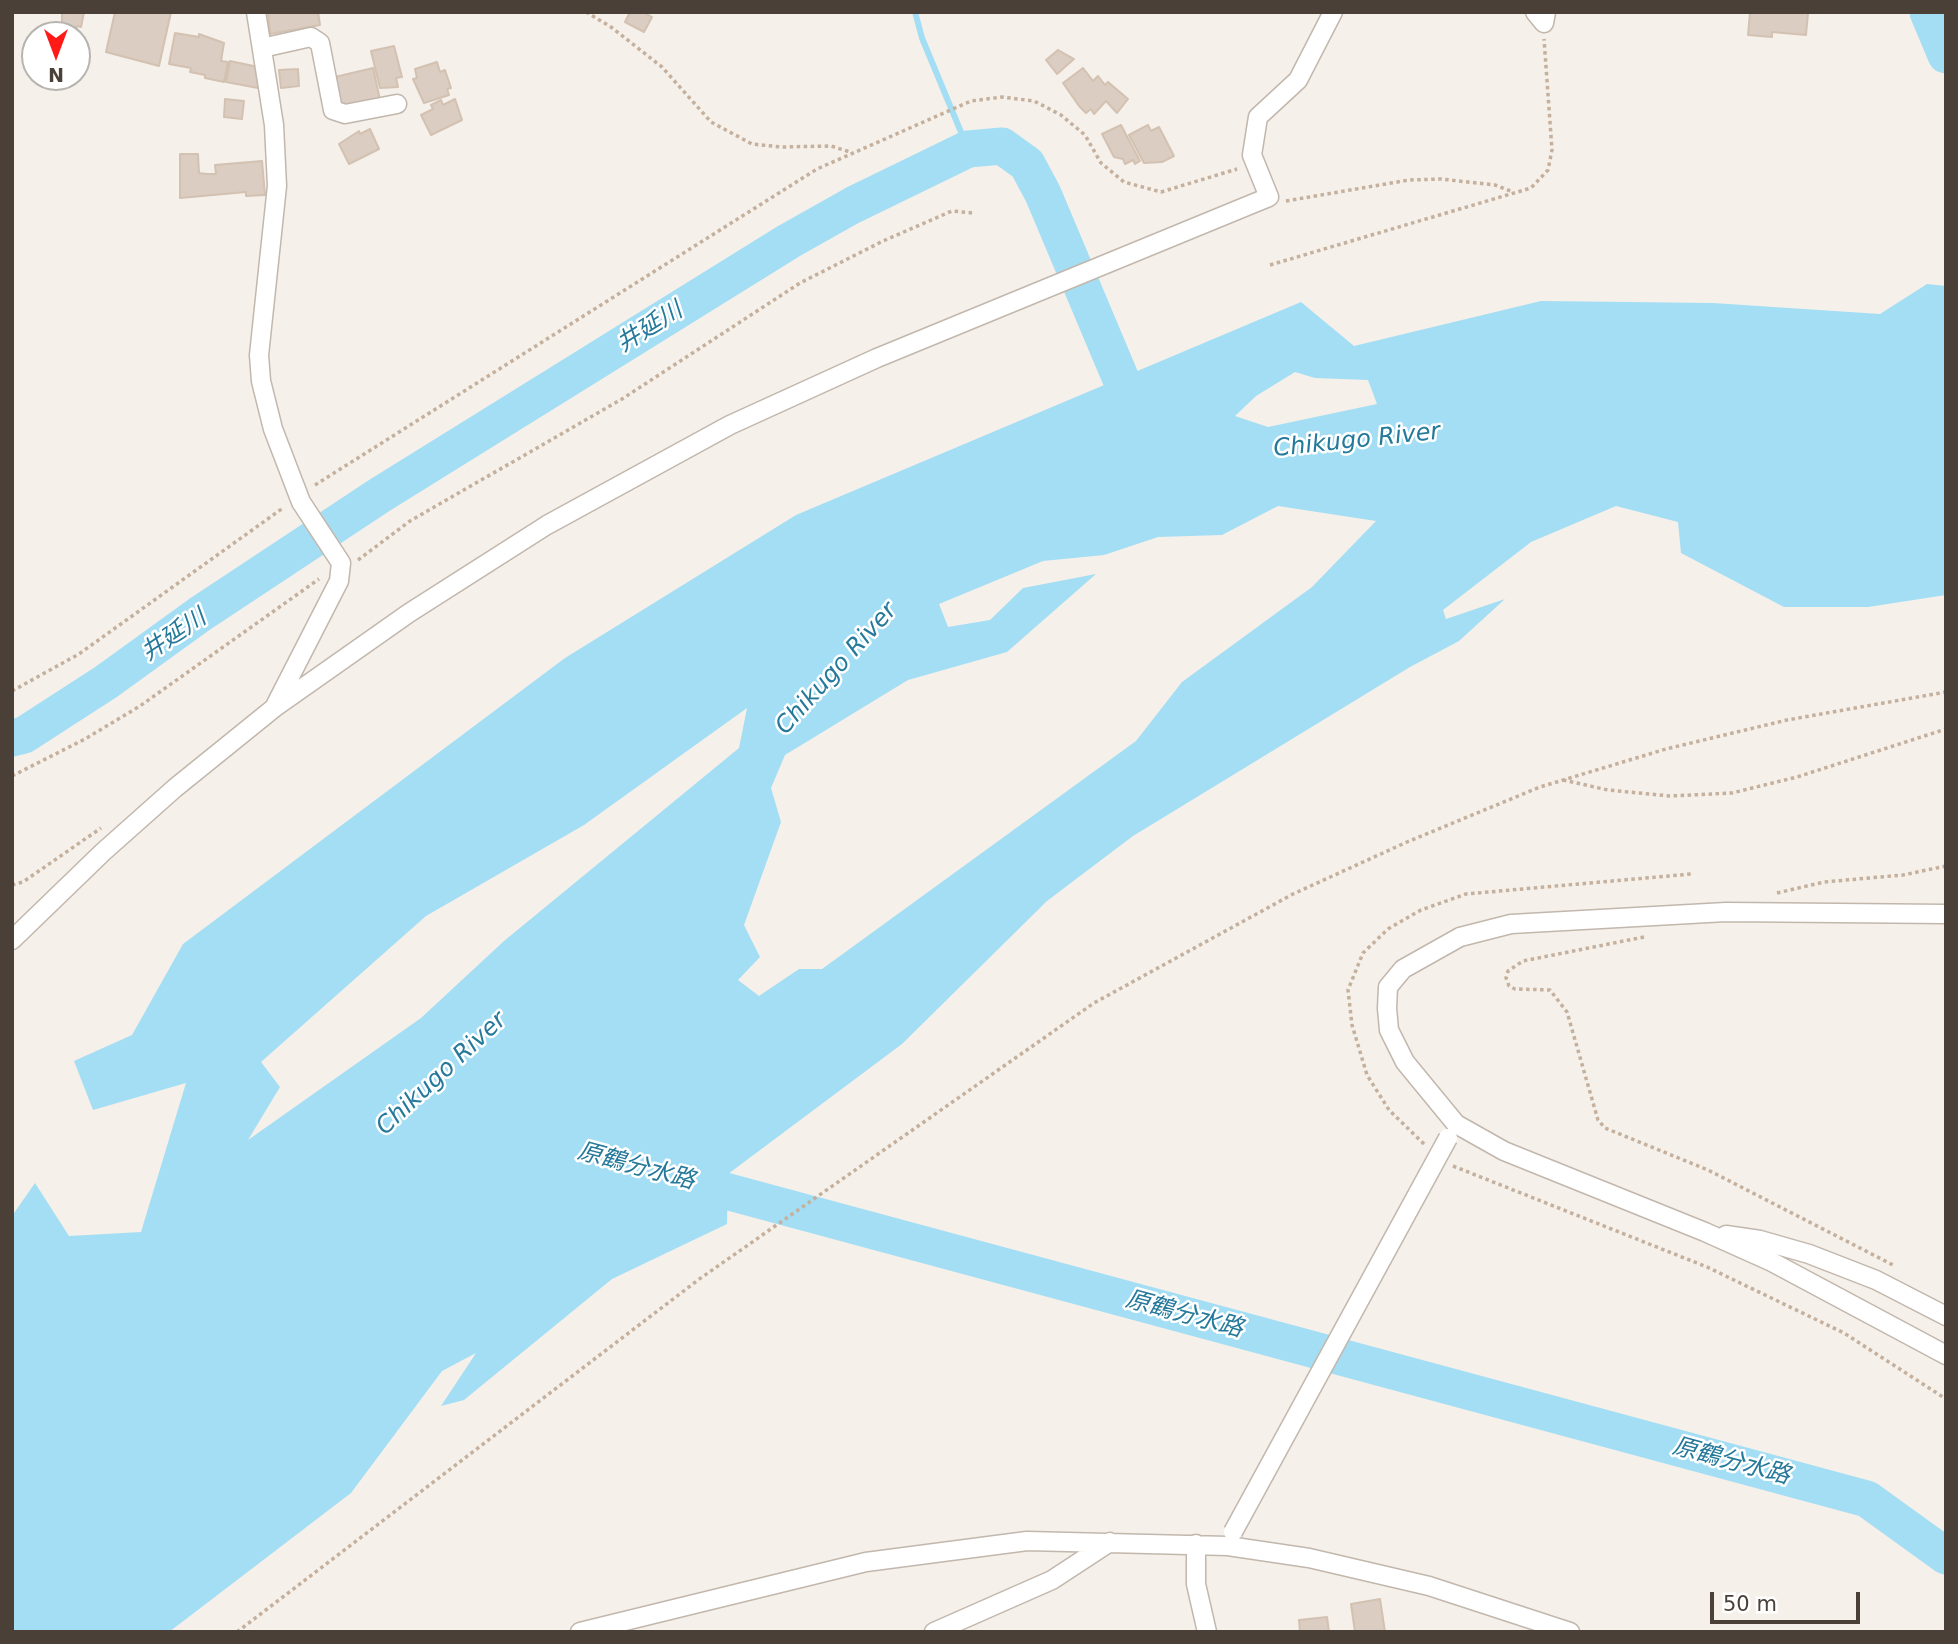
<!DOCTYPE html>
<html>
<head>
<meta charset="utf-8">
<style>
  body { margin:0 }
  #map { position:relative; width:1958px; height:1644px; overflow:hidden; background:#f5f0ea; font-family:"DejaVu Sans",sans-serif }
  canvas { display:block }
  .frame { position:absolute; inset:0; border:14px solid #4a4037; pointer-events:none }
  .north { position:absolute; left:21px; top:21px; width:70px; height:70px; box-sizing:border-box; background:#fff; border:2px solid #b7b3af; border-radius:50%; rotate:180deg; font-size:19px; font-weight:700; line-height:28px; text-align:center; color:#4a4037 }
  .north::after { content:''; display:block; margin:auto; width:24px; height:32px; background:#ff1a17; clip-path:polygon(50% 0,100% 100%,50% 72%,0 100%) }
  .scale { position:absolute; left:1710px; top:1592px; width:150px; height:32px; box-sizing:border-box; border:4px solid #4a4037; border-top:0; padding-left:9px; font-size:21px; line-height:24px; white-space:nowrap; color:#4a4037; -webkit-text-stroke:5px #fff; paint-order:stroke }
</style>
</head>
<body>
<div id="map">
<canvas width="1958" height="1644"></canvas>
<div class="frame"></div>
<div class="north">N</div>
<div class="scale">50 m</div>
</div>
<script>
const c = document.querySelector('canvas').getContext('2d');
c.lineJoin = 'round';
function paint(path, color) {
  c.fillStyle = color;
  c.fill(path, 'evenodd');
}
function toPath(rows) {
  const path = new Path2D();
  for (const r of rows) {
    path.moveTo(r[0], r[1]);
    for (let i = 2; i < r.length; i += 2) path.lineTo(r[i], r[i + 1]);
  }
  return path;
}
function strokePath(path, color, width, dash) {
  c.strokeStyle = color;
  c.lineWidth = width;
  c.lineCap = dash ? 'butt' : 'round';
  c.setLineDash(dash || []);
  c.stroke(path);
}
function drawText(font, color, halo, rows, align = 'center') {
  c.font = font + ' "DejaVu Sans","Noto Sans JP",sans-serif';
  c.lineWidth = 5;
  c.setLineDash([]);
  c.textBaseline = 'middle';
  c.strokeStyle = halo;
  c.fillStyle = color;
  for (const [text, x, y, turn = 0] of rows) {
    c.save();
    c.translate(x, y);
    c.rotate((+turn || 0) * Math.PI / 180);
    c.textAlign = isNaN(turn) ? turn : align;
    if (halo) c.strokeText(text, 0, 0);
    c.fillText(text, 0, 0);
    c.restore();
  }
}
paint(toPath([
  [1927,284,1946,286,1946,595,1868,607,1784,607,1681,553,1678,522,1616,506,1531,542,1443,610,1446,619,1505,599,1459,641,1410,667,1133,836,1047,901,902,1044,728,1174,727,1224,612,1279,464,1400,441,1406,476,1353,442,1371,351,1493,169,1632,12,1632,12,1216,35,1183,69,1236,141,1232,186,1083,93,1110,74,1061,132,1035,183,944,565,658,796,515,1301,302,1354,346,1541,301,1713,303,1880,314],
  [1295,372,1315,378,1368,380,1377,404,1268,427,1235,416,1256,396],
  [1278,506,1376,521,1312,587,1182,682,1136,741,822,969,799,969,759,996,738,980,760,957,744,925,781,822,771,788,785,755,908,680,1007,652,1096,574,1023,588,990,620,948,627,939,604,1043,561,1104,555,1158,537,1222,535],
  [747,708,739,748,504,941,421,1018,248,1140,280,1087,261,1062,426,916,584,825]
]), '#a4def4');
strokePath(toPath([
  [915,12,922,38,968,149]
]), '#a4def4', 6);
strokePath(toPath([
  [1928,12,1946,55],
  [12,738,24,735,106,682,200,614,380,495,789,241,853,205,968,149,1002,146,1027,164,1043,194,1139,422],
  [681,1179,1867,1499,1946,1556]
]), '#a4def4', 37);
const building = toPath([
  [84,12,81,27,77,26,75,35,62,35,62,12,84,12],
  [115,12,171,12,159,66,106,52,115,12],
  [268,12,318,12,320,25,270,34,268,12],
  [630,12,643,12,652,17,644,32,625,22,630,12],
  [1750,12,1808,13,1806,35,1772,32,1772,37,1748,35,1750,12],
  [175,33,199,37,199,34,224,43,221,61,228,62,224,82,205,78,205,75,190,72,191,68,169,64,175,33],
  [394,46,402,77,396,78,398,87,380,88,371,51,394,46],
  [1058,50,1074,59,1057,74,1046,60,1058,50],
  [230,61,258,67,258,88,226,82,230,61],
  [437,62,440,72,445,70,451,88,447,89,449,95,424,103,413,79,417,78,415,69,437,62],
  [373,68,380,100,342,109,335,77,373,68],
  [1083,68,1093,81,1098,76,1105,85,1108,82,1128,99,1117,113,1106,101,1094,114,1091,109,1086,113,1079,106,1063,83,1083,68],
  [298,69,299,86,281,88,279,70,298,69],
  [225,99,244,101,242,119,224,117,225,99],
  [455,99,462,120,431,135,421,115,433,109,431,105,441,100,443,105,455,99],
  [1121,125,1140,161,1135,164,1133,160,1125,164,1123,159,1114,157,1102,134,1121,125],
  [1148,125,1151,131,1159,127,1174,156,1162,162,1144,163,1129,135,1148,125],
  [370,129,379,149,349,164,339,144,359,131,360,134,370,129],
  [180,154,198,154,199,173,207,174,216,174,215,165,262,161,265,195,246,196,246,192,180,198,180,154],
  [1380,1599,1385,1632,1355,1632,1351,1604,1380,1599],
  [1327,1617,1329,1632,1300,1632,1299,1620,1327,1617]
]);
paint(building, '#dbcdc1');
strokePath(building, '#d3c1b1', 2);
const street = toPath([
  [256,12,274,125,277,186,259,355,261,381,273,429,301,502,341,563,339,581,276,704],
  [1535,12,1544,23,1546,12],
  [262,48,311,37,320,43,333,110,345,114,397,104],
  [1946,914,1726,912,1511,924,1460,937,1403,969,1388,987,1387,1008,1389,1030,1405,1062,1456,1124,1504,1151,1705,1232,1772,1262,1946,1355],
  [12,940,103,852,175,788,274,708,409,613,547,525,730,425,877,358,1269,197,1252,155,1258,117,1298,80,1333,12],
  [1726,1235,1760,1240,1809,1254,1876,1280,1946,1316],
  [1196,1544,1196,1584,1207,1632],
  [580,1632,866,1562,1027,1541,1228,1546,1309,1558,1429,1586,1570,1632],
  [934,1632,1052,1580,1110,1542]
]);
strokePath(street, '#c2b7ac', 21);
strokePath(toPath([
  [586,12,611,27,662,67,711,122,752,144,781,147,831,146,850,152],
  [1286,201,1409,180,1441,179,1495,185,1513,192],
  [1270,265,1531,188,1548,170,1552,150,1544,39],
  [315,485,817,169,971,101,1002,97,1034,101,1061,115,1085,135,1101,163,1124,182,1161,192,1237,169],
  [358,560,410,521,622,399,800,283,883,241,952,211,973,213],
  [12,691,79,654,283,508],
  [12,776,85,739,140,706,319,579],
  [1563,780,1608,790,1670,796,1732,793,1797,777,1946,729],
  [12,885,23,882,101,828],
  [1777,893,1824,882,1903,875,1946,866],
  [1644,937,1523,961,1508,971,1506,978,1509,986,1515,989,1550,990,1567,1012,1598,1120,1605,1128,1708,1170,1895,1266],
  [1424,1144,1389,1110,1367,1075,1352,1025,1348,990,1363,953,1388,929,1421,910,1466,894,1691,874],
  [1453,1166,1707,1267,1844,1333,1946,1399],
  [237,1632,698,1280,1094,1003,1293,894,1407,842,1540,787,1666,749,1787,720,1946,692]
]), '#c4b09c', 3.5, [3.5, 3.5]);
strokePath(street, '#fff', 18);
const streetBridge = toPath([
  [1233,1532,1448,1138]
]);
strokePath(streetBridge, '#c2b7ac', 21, []);
strokePath(streetBridge, '#fff', 18);
drawText('italic 24px', '#25799a', '#fff', [
  ["井延川",650,328,-32],
  ["Chikugo River",1357,441,-6],
  ["井延川",174,636,-34],
  ["Chikugo River",837,669,-48],
  ["Chikugo River",442,1074,-43],
  ["原鶴分水路",636,1167,15],
  ["原鶴分水路",1184,1315,15],
  ["原鶴分水路",1731,1462,15]
]);
</script>
</body>
</html>
